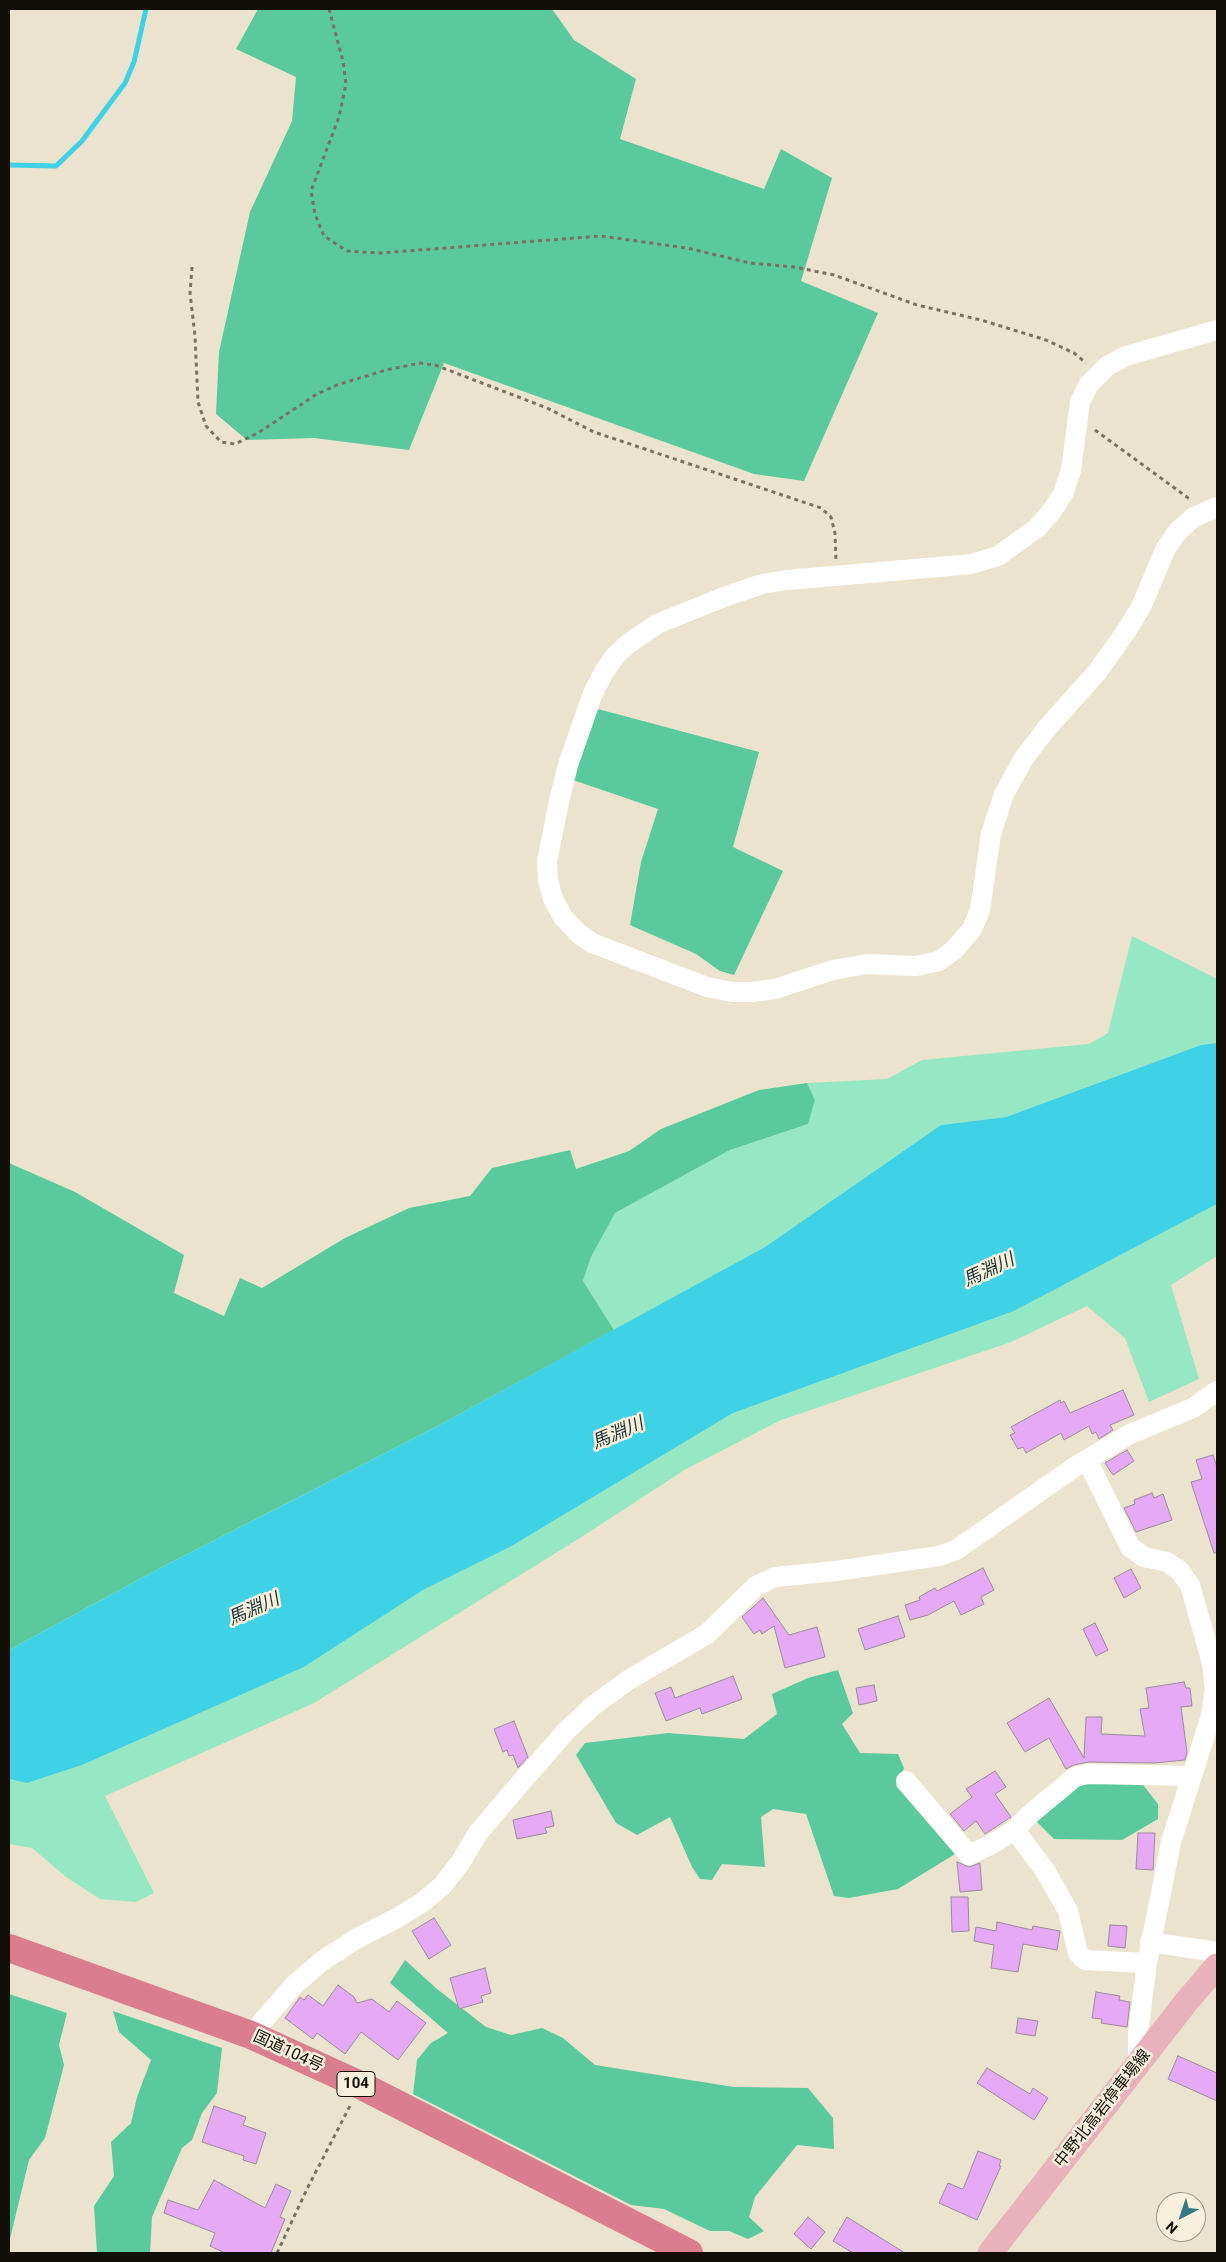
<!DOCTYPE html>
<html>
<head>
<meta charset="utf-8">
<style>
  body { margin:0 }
  #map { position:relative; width:1226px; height:2262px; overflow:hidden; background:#ebe3cd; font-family:Roboto,sans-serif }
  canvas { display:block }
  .frame { position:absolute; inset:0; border:10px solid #120f08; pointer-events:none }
  .north { position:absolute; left:1156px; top:2192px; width:50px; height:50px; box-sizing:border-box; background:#f8f0da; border:1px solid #9c9686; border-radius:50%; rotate:221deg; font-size:14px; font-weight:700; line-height:20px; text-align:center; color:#120f08 }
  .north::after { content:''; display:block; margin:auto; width:18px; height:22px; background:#347987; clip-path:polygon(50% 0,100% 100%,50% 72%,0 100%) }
</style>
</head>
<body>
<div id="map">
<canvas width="1226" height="2262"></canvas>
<div class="frame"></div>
<div class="north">N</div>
</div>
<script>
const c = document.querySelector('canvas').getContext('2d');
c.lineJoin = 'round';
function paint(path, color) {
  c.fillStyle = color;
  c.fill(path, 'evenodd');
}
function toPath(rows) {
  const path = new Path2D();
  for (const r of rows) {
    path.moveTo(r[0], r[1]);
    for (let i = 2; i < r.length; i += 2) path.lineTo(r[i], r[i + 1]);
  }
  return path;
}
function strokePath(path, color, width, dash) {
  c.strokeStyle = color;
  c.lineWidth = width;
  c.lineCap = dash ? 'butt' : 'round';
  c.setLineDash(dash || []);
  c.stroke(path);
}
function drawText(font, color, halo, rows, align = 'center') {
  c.font = font + ' Roboto,"Noto Sans JP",sans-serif';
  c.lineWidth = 5;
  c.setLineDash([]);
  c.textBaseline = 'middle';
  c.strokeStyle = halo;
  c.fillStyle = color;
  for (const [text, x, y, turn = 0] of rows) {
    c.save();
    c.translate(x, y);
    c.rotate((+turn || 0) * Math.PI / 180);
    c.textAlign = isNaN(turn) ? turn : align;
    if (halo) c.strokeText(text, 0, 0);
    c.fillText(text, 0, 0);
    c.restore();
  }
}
paint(toPath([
  [1132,936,1217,979,1217,1043,1201,1045,1006,1117,941,1125,765,1247,614,1330,583,1281,591,1257,615,1213,730,1150,808,1124,815,1100,807,1083,887,1079,922,1060,1089,1044,1108,1033],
  [1217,1204,1217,1256,1171,1285,1199,1379,1149,1402,1125,1338,1087,1306,1011,1342,781,1420,686,1469,583,1536,314,1703,105,1796,154,1893,136,1902,100,1899,66,1877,32,1848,9,1844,9,1779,27,1783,82,1765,304,1667,423,1590,510,1547,733,1413,1014,1311]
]), '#96e7c3');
paint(toPath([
  [258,9,552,9,574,40,636,79,620,139,764,189,781,149,832,178,801,281,878,313,804,481,754,474,444,363,409,450,314,438,247,440,216,414,219,352,250,212,292,121,296,77,236,49],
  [598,709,759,752,733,847,783,871,734,975,720,971,696,954,630,925,641,862,658,809,573,780],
  [807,1083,815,1100,808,1124,730,1150,615,1213,591,1257,583,1281,614,1330,434,1428,164,1566,9,1650,9,1163,75,1192,184,1255,174,1293,224,1316,240,1278,262,1288,345,1238,409,1208,470,1196,492,1168,570,1150,576,1169,629,1151,661,1129,759,1090],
  [838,1670,853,1713,842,1724,860,1753,898,1754,904,1768,896,1786,955,1854,898,1889,849,1898,834,1896,806,1814,773,1809,761,1817,765,1867,722,1864,712,1880,700,1879,692,1867,670,1817,637,1835,616,1823,576,1755,585,1743,668,1733,744,1739,777,1714,772,1694,808,1678],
  [1083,1780,1140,1781,1158,1804,1158,1819,1122,1840,1054,1839,1036,1821],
  [405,1960,437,1989,486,2027,511,2035,542,2028,563,2038,595,2065,734,2087,808,2088,833,2118,834,2149,797,2145,755,2197,749,2217,764,2231,748,2239,729,2231,710,2231,664,2209,631,2205,413,2094,417,2060,431,2043,448,2033,390,1983],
  [9,1994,67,2013,59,2045,64,2065,45,2138,29,2160,9,2243],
  [113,2011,222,2048,217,2093,202,2113,192,2140,182,2148,152,2217,150,2253,97,2253,94,2206,114,2176,111,2142,131,2123,137,2097,151,2060,119,2032]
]), '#5aca9e');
paint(toPath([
  [1217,1043,1217,1204,1014,1311,733,1413,510,1547,423,1590,304,1667,82,1765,27,1783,9,1779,9,1650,164,1566,434,1428,765,1247,941,1125,1006,1117,1201,1045]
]), '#3fd1e6');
strokePath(toPath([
  [9,165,56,166,82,141,125,83,134,62,146,9]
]), '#3fd1e6', 5);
const building = toPath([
  [1123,1390,1134,1415,1110,1425,1113,1430,1099,1439,1096,1432,1092,1434,1089,1426,1064,1440,1061,1433,1026,1453,1023,1447,1018,1449,1010,1435,1015,1433,1011,1427,1060,1400,1061,1403,1064,1401,1070,1413,1123,1390],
  [1127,1450,1134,1461,1113,1475,1105,1463,1127,1450],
  [1213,1455,1217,1467,1217,1553,1214,1553,1191,1482,1202,1479,1196,1460,1213,1455],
  [1152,1493,1154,1498,1163,1494,1172,1520,1136,1532,1124,1508,1135,1504,1134,1500,1152,1493],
  [983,1568,994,1590,981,1597,984,1604,961,1615,954,1601,928,1615,910,1620,905,1605,920,1600,919,1597,935,1588,937,1591,983,1568],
  [1131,1569,1141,1588,1124,1598,1114,1578,1131,1569],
  [763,1598,789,1635,817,1627,825,1657,785,1668,774,1626,762,1634,760,1630,754,1634,742,1617,763,1598],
  [898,1616,905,1637,865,1650,858,1629,898,1616],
  [1095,1623,1108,1650,1096,1656,1083,1629,1095,1623],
  [733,1676,742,1699,702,1714,700,1708,666,1721,655,1693,671,1687,675,1698,733,1676],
  [1184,1682,1186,1688,1190,1688,1192,1706,1181,1707,1187,1752,1185,1760,1154,1763,1088,1762,1074,1765,1066,1769,1049,1738,1025,1752,1007,1723,1049,1698,1084,1758,1086,1717,1102,1717,1101,1734,1145,1736,1140,1709,1149,1708,1146,1688,1184,1682],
  [874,1685,877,1701,859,1705,856,1688,874,1685],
  [514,1721,528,1757,518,1768,513,1755,509,1756,507,1750,503,1752,494,1729,514,1721],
  [995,1771,1006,1787,995,1794,1011,1817,985,1834,976,1821,964,1831,950,1814,972,1797,966,1789,995,1771],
  [551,1811,554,1826,545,1828,547,1833,517,1839,513,1820,551,1811],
  [1138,1833,1155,1833,1153,1870,1136,1869,1138,1833],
  [957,1862,969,1867,980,1863,982,1890,960,1892,957,1862],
  [951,1897,968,1897,969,1931,952,1932,951,1897],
  [434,1918,451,1945,429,1959,412,1931,434,1918],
  [997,1922,1032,1930,1033,1926,1060,1931,1057,1950,1023,1944,1018,1972,991,1968,994,1945,974,1941,976,1927,996,1931,997,1922],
  [1110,1925,1127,1926,1125,1948,1108,1946,1110,1925],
  [485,1968,491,1993,481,1996,483,2002,459,2009,450,1978,485,1968],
  [338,1985,354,1997,357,2003,372,1999,389,2012,397,2001,426,2023,398,2060,361,2032,345,2054,317,2033,313,2039,285,2018,300,1997,304,2000,308,1995,323,2006,338,1985],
  [1096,1992,1120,1996,1119,2000,1130,2002,1127,2027,1101,2023,1102,2019,1092,2018,1096,1992],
  [1018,2018,1038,2021,1035,2036,1016,2033,1018,2018],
  [1178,2056,1217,2073,1217,2101,1168,2079,1178,2056],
  [987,2068,1030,2094,1033,2088,1048,2098,1034,2120,977,2083,987,2068],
  [214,2106,246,2117,243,2125,266,2133,256,2164,243,2160,244,2156,202,2142,214,2106],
  [978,2151,1001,2160,999,2166,1001,2166,977,2220,939,2203,948,2183,962,2189,964,2187,978,2151],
  [214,2180,265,2208,276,2184,291,2191,280,2217,285,2219,271,2253,225,2253,210,2246,215,2233,164,2213,168,2200,198,2210,214,2180],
  [808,2217,825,2232,811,2249,794,2234,808,2217],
  [847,2217,905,2253,853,2253,833,2241,847,2217]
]);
paint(building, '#e6a9f5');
strokePath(building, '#9a8b9d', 1);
strokePath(toPath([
  [329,9,343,61,346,84,339,117,311,191,315,214,324,236,347,251,381,253,601,236,687,248,750,263,794,267,834,275,917,305,981,320,1046,340,1074,353,1086,363],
  [192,267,190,293,195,336,198,402,206,426,221,442,235,444,258,433,317,394,337,385,386,370,420,363,435,365,547,408,594,432,821,508,831,517,835,533,836,560],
  [1095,430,1191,500],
  [277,2253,308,2187,351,2104]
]), '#787264', 3, [4, 4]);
strokePath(toPath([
  [1217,330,1126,356,1107,366,1089,384,1080,402,1071,470,1063,494,1051,512,1037,528,998,556,971,564,950,566,787,580,762,584,724,597,657,624,628,644,615,656,604,672,593,693,568,765,560,797,547,861,548,880,553,899,563,917,578,933,592,943,707,987,733,992,752,992,775,989,833,970,867,964,916,966,939,961,954,950,972,929,980,910,991,834,1004,794,1024,758,1047,728,1098,671,1127,630,1141,607,1166,548,1178,531,1194,517,1217,507],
  [1087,1460,1130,1547,1144,1557,1167,1562,1179,1570,1190,1585,1212,1663,1215,1689,1211,1716,1171,1842,1147,1963,1138,2033,1138,2064],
  [906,1781,969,1855,992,1844,1015,1830,1028,1816,1075,1777,1088,1774,1192,1776],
  [1015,1830,1046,1872,1068,1911,1078,1953,1085,1960,1147,1963],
  [1150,1942,1217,1952],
  [251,2035,294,1985,322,1961,356,1939,397,1918,423,1902,442,1886,460,1863,478,1833,511,1794,567,1730,594,1705,630,1679,707,1634,756,1586,775,1577,836,1571,939,1556,956,1550,1076,1466,1130,1434,1193,1408,1217,1391]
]), '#fff', 20);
strokePath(toPath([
  [990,2253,1187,2001,1217,1966]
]), '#e8b1bc', 25);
strokePath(toPath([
  [9,1948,251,2035,360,2085,689,2253]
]), '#d97d8f', 28);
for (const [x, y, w] of [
  [356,2084,38]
]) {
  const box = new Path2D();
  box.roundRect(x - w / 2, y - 12.5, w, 25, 4);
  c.fillStyle = '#f8f0da';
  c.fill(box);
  strokePath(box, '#120f08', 1);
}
drawText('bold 15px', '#120f08', null, [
  ["104",356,2084]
]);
drawText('16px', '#120f08', '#f8f0da', [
  ["国道104号",288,2052,25],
  ["中野北高岩停車場線",1103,2109,-52]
]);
drawText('italic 18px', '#1c3438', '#f8f0da', [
  ["馬淵川",989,1271,-25],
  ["馬淵川",618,1434,-23],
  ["馬淵川",254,1610,-24]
]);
</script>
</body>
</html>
